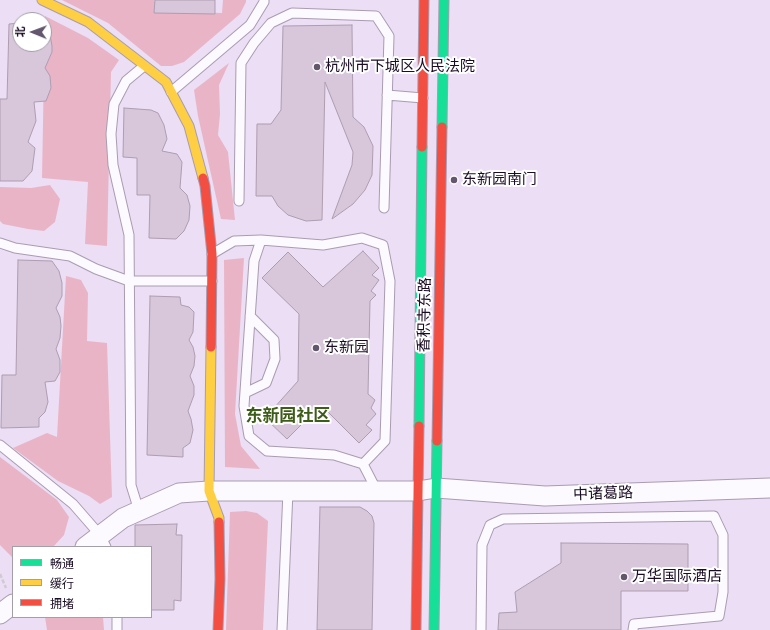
<!DOCTYPE html>
<html>
<head>
<meta charset="utf-8">
<style>
  body { margin:0 }
  #map { position:relative; width:770px; height:630px; overflow:hidden; background:#ebdef5; font-family:Karla,"Noto Sans SC",sans-serif }
  canvas { display:block }
  .legend { position:absolute; left:12px; top:546px; width:140px; height:72px; box-sizing:border-box; background:#fff; border:1px solid #a39ea7; margin:0; padding:5px 7px; list-style:none; font-size:12px; color:#1a0c24 }
  .legend li { display:flex; align-items:center; gap:8px; height:20px }
  .legend b { width:20px; border:1px solid #a39ea7 }
  .north { position:absolute; left:12px; top:12px; width:40px; height:40px; box-sizing:border-box; background:#fff; border:1px solid #a39ea7; border-radius:50%; rotate:271deg; font-size:11px; font-weight:700; line-height:16px; text-align:center; color:#1a0c24 }
  .north::after { content:''; display:block; margin:auto; width:14px; height:18px; background:#63566d; clip-path:polygon(50% 0,100% 100%,50% 72%,0 100%) }
</style>
</head>
<body>
<div id="map">
<canvas width="770" height="630"></canvas>
<ul class="legend">
<li><b style="height:5px;background:#16e098"></b>畅通</li>
<li><b style="height:5px;background:#ffcf43"></b>缓行</li>
<li><b style="height:5px;background:#f24e42"></b>拥堵</li>
</ul>
<div class="north">北</div>
</div>
<script>
const c = document.querySelector('canvas').getContext('2d');
c.lineJoin = 'round';
function paint(path, color) {
  c.fillStyle = color;
  c.fill(path, 'evenodd');
}
function toPath(rows) {
  const path = new Path2D();
  for (const r of rows) {
    path.moveTo(r[0], r[1]);
    for (let i = 2; i < r.length; i += 2) path.lineTo(r[i], r[i + 1]);
  }
  return path;
}
function strokePath(path, color, width, dash) {
  c.strokeStyle = color;
  c.lineWidth = width;
  c.lineCap = dash ? 'butt' : 'round';
  c.setLineDash(dash || []);
  c.stroke(path);
}
function drawText(font, color, halo, rows, align = 'center') {
  c.font = font + ' Karla,"Noto Sans SC",sans-serif';
  c.lineWidth = 4;
  c.setLineDash([]);
  c.textBaseline = 'middle';
  c.strokeStyle = halo;
  c.fillStyle = color;
  for (const [text, x, y, turn = 0] of rows) {
    c.save();
    c.translate(x, y);
    c.rotate((+turn || 0) * Math.PI / 180);
    c.textAlign = isNaN(turn) ? turn : align;
    if (halo) c.strokeText(text, 0, 0);
    c.fillText(text, 0, 0);
    c.restore();
  }
}
paint(toPath([
  [62,0,154,0,160,11,222,13,223,0,246,0,246,2,240,14,184,62,172,66,161,66,108,23],
  [45,16,88,38,119,60,111,72,107,246,85,244,88,182,42,178],
  [229,63,219,85,220,114,218,135,228,152,235,220,221,219,198,116,194,90],
  [50,185,60,199,55,222,44,231,28,229,3,224,0,221,0,187,31,188],
  [244,258,235,414,241,446,260,469,225,467,224,260],
  [66,276,81,280,88,293,87,341,107,343,112,497,100,504,89,496,58,481,13,448,47,433,57,437],
  [0,457,57,500,69,517,64,535,53,547,13,547,13,558,0,545],
  [246,511,257,513,268,521,263,630,226,630,230,512],
  [45,617,103,617,104,630,47,630]
]), '#e9b5c6');
const building = toPath([
  [155,0,215,0,215,14,154,13,155,0],
  [20,23,20,44,44,44,44,24,49,29,52,46,52,52,45,68,50,76,51,88,46,101,34,102,36,121,28,142,35,148,32,171,23,181,0,181,0,99,7,99,9,24,20,23],
  [352,25,353,117,364,127,373,146,372,175,365,190,353,204,332,219,352,165,353,152,325,82,322,220,306,221,288,215,278,206,272,196,256,196,257,124,271,124,281,110,283,26,352,25],
  [124,108,151,110,158,113,164,125,167,139,162,151,177,154,182,162,180,188,187,195,190,206,189,220,184,231,176,239,149,238,150,195,137,195,137,158,123,157,124,108],
  [363,251,379,268,372,275,379,280,371,291,376,295,370,301,368,394,375,400,371,408,376,414,366,425,372,430,359,443,321,405,287,439,265,418,298,381,299,314,262,278,288,252,323,287,363,251],
  [18,260,52,261,59,271,62,283,62,296,56,308,60,317,61,326,60,338,56,349,60,360,60,372,55,381,45,382,48,402,45,412,39,418,39,427,1,428,2,375,16,375,18,260],
  [150,296,180,297,181,305,189,307,194,312,193,332,189,340,193,347,195,356,194,366,190,376,194,386,194,395,188,411,191,419,193,430,190,443,183,448,183,457,147,455,150,296],
  [320,507,360,507,367,511,372,516,374,523,372,630,317,630,320,507],
  [177,524,176,535,182,535,181,601,174,600,174,610,151,610,151,547,135,547,135,525,177,524],
  [561,543,688,544,688,591,621,591,621,630,498,630,499,613,517,612,515,592,561,563,561,543]
]);
paint(building, '#d8c6db');
strokePath(building, '#ae9db1', 1);
const lane = toPath([
  [171,92,250,25,264,2,264,0],
  [387,95,423,98],
  [239,201,241,63,254,43,271,23,292,13,376,16,389,36,384,208],
  [261,240,254,261,244,406,249,436,267,451,334,455,363,464,377,491],
  [0,243,15,248,70,256,96,269,129,281,212,281],
  [212,254,234,241,261,240,323,245,362,238,383,245,390,281,385,441,363,464],
  [245,393,266,383,275,359,274,340,250,316],
  [0,445,73,504,100,535,106,547],
  [139,511,131,485,129,235,113,165,111,134,114,104,126,81,144,66],
  [117,617,117,630],
  [282,630,288,491],
  [481,630,482,545,490,525,503,519,714,516,723,535,723,592,719,616,634,624,633,630]
]);
const street = toPath([
  [85,547,123,518,179,493,209,491,418,491,436,488,545,496,770,488],
  [0,614,13,604]
]);
const fast = toPath([
  [442,127,444,0],
  [419,426,422,147],
  [434,630,437,441]
]);
const slow = toPath([
  [42,0,88,22,166,82,189,126,203,178],
  [211,347,209,491,219,518,219,522]
]);
const jam = toPath([
  [422,147,424,0],
  [203,178,205,186,212,254,211,347],
  [437,441,442,127],
  [218,630,220,579,219,522],
  [416,630,419,426]
]);
strokePath(lane, '#a89cb2', 11);
strokePath(street, '#a89cb2', 21);
strokePath(fast, '#a89cb2', 11);
strokePath(slow, '#a89cb2', 11);
strokePath(jam, '#a89cb2', 11);
strokePath(toPath([
  [0,574,6,588]
]), '#d0cbd3', 2.5, [4, 2]);
strokePath(lane, '#fcfafe', 9);
strokePath(street, '#fcfafe', 19);
strokePath(fast, '#16e098', 9);
strokePath(slow, '#ffcf43', 9);
strokePath(jam, '#f24e42', 9);
for (const [x, y, r, color] of [
  [317,67,4,"#63566d"],
  [454,180,4,"#63566d"],
  [316,348,4,"#63566d"],
  [624,577,4,"#63566d"]
]) {
  const dot = new Path2D();
  dot.arc(x, y, r, 0, 2 * Math.PI);
  c.fillStyle = color;
  c.fill(dot);
  strokePath(dot, '#fff', 1.5);
}
drawText('15px', '#1a0c24', '#fff', [
  ["杭州市下城区人民法院",325,67],
  ["东新园南门",462,180],
  ["东新园",324,348],
  ["万华国际酒店",632,577]
], 'left');
drawText('15px', '#1a0c24', '#fff', [
  ["香积寺东路",425,315,-89],
  ["中诸葛路",603,494,-2]
]);
drawText('bold 17px', '#3e5c19', '#fff', [
  ["东新园社区",288,416]
]);
</script>
</body>
</html>
